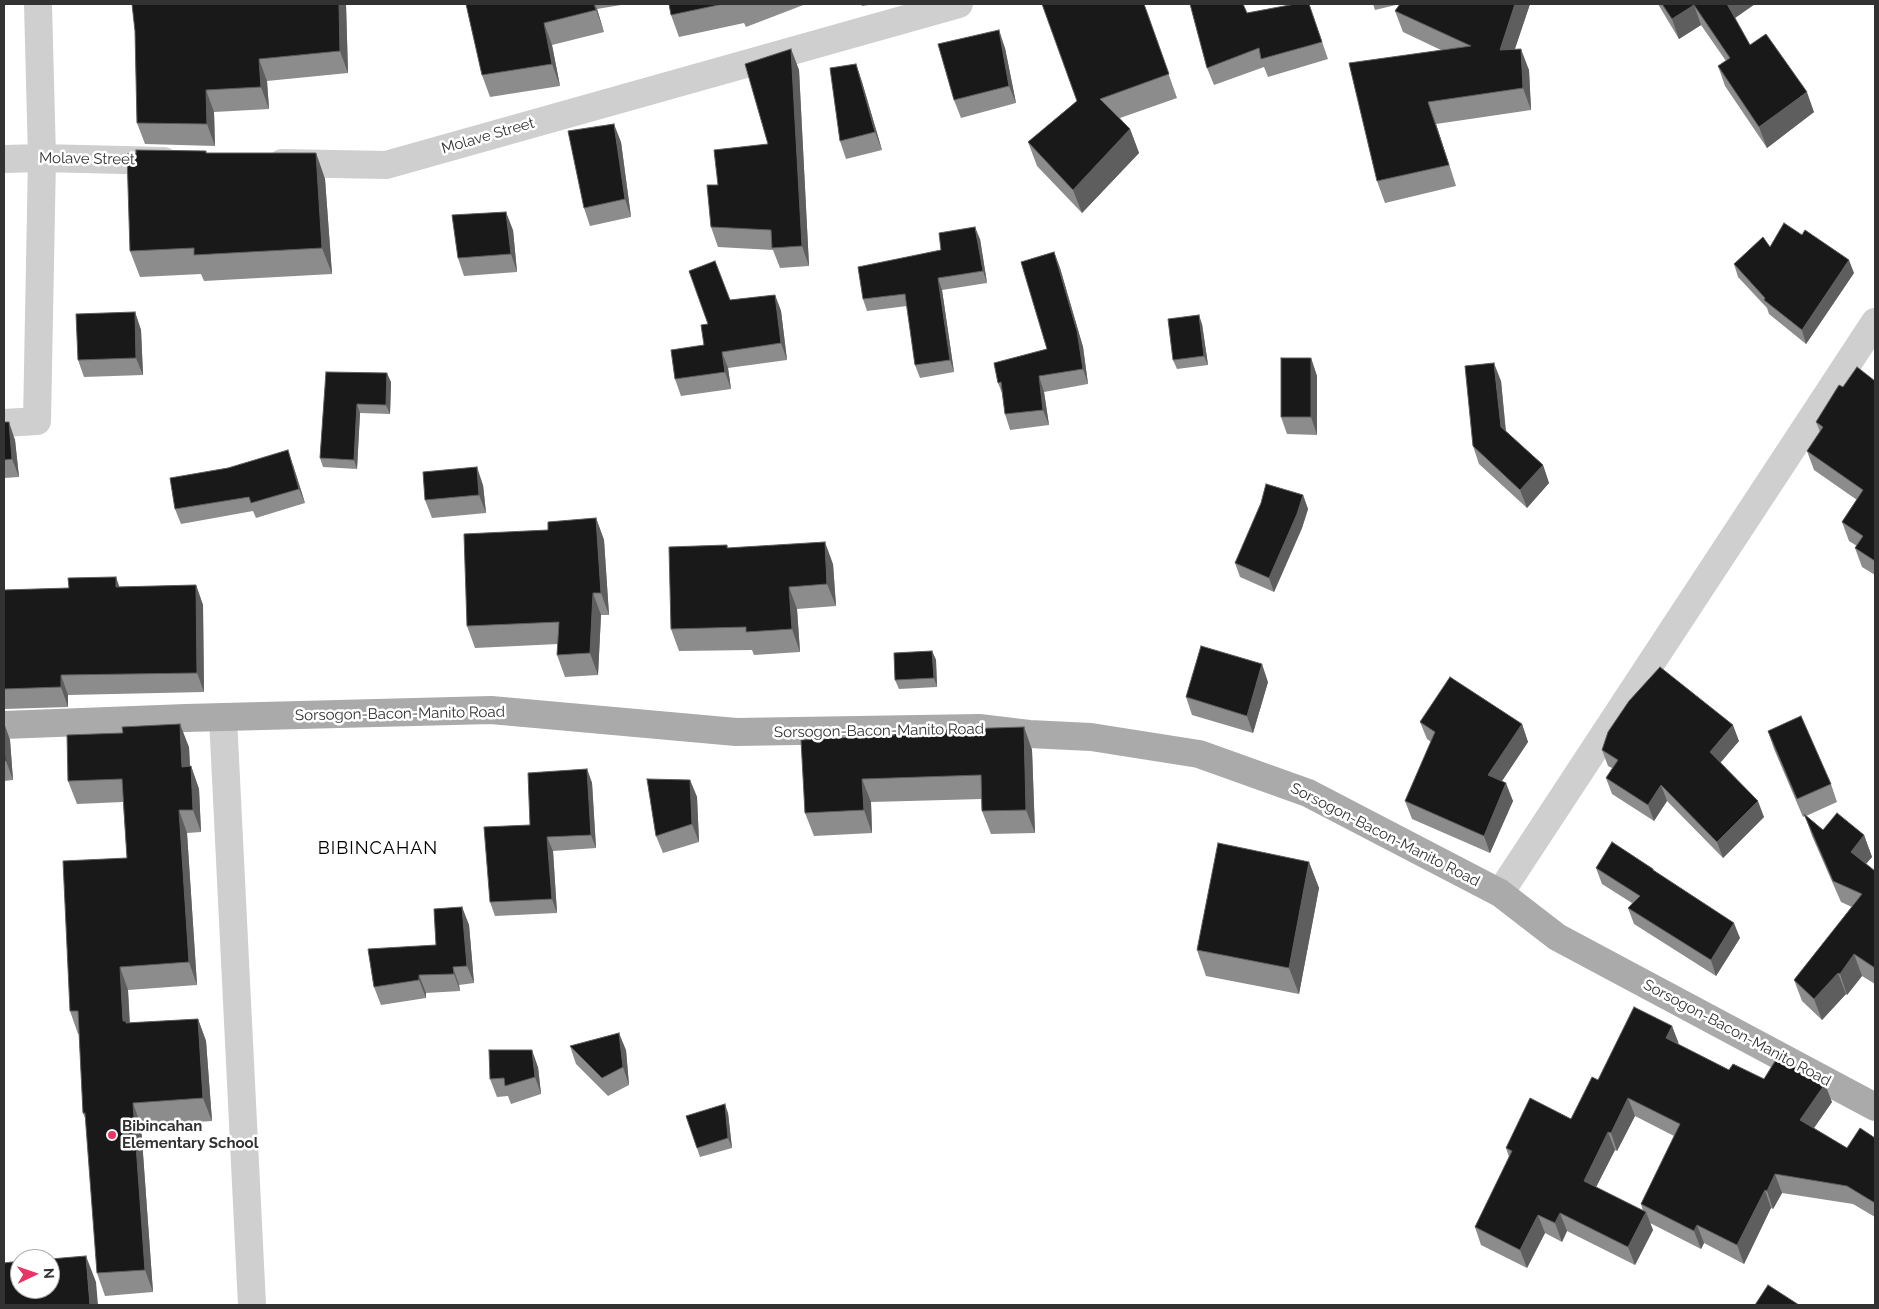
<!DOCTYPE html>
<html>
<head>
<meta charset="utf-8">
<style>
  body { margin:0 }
  #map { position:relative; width:1879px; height:1309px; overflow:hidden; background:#fff; font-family:Raleway,sans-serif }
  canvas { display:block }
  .frame { position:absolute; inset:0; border:5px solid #323232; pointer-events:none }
  .north { position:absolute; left:10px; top:1249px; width:50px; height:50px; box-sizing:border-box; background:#fff; border:1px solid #adadad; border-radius:50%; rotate:87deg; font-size:14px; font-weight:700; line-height:20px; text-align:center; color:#323232 }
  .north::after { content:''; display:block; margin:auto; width:18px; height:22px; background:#e93466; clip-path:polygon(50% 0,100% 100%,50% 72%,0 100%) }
</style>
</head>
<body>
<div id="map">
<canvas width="1879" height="1309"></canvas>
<div class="frame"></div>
<div class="north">N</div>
</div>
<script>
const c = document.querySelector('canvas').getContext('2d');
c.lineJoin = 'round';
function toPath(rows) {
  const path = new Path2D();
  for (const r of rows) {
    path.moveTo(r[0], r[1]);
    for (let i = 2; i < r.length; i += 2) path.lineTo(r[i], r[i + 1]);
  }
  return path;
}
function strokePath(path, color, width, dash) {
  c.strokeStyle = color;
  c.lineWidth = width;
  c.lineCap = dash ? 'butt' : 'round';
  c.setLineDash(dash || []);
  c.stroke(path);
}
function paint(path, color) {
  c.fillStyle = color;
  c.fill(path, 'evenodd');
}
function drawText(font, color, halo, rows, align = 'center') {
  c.font = font + ' Raleway,sans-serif';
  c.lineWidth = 5;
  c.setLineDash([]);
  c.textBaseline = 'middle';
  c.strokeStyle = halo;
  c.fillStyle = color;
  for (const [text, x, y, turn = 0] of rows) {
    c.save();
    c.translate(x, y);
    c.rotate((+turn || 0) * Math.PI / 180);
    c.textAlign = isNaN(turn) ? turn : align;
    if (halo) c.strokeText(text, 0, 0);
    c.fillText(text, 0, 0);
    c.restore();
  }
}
strokePath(toPath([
  [4,159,42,158,164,161],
  [282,163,386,165,959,4],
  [4,423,37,421,42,158,38,4],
  [223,718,252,1305],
  [1500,893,1875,322]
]), '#cfcfcf', 28);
strokePath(toPath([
  [4,725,186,718,491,710,736,732,979,728,1029,734,1091,737,1199,754,1308,793,1500,893,1557,937,1875,1107]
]), '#aaa', 28);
paint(toPath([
  [132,4,346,4,348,73,267,81,269,109,214,112,215,146,145,144,137,123,135,31],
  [466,4,627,4,597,9,604,32,552,45,560,86,490,97,482,75],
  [669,4,806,4,746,27,744,23,679,37,671,15],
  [861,4,875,4,862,6],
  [1144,4,1177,98,1120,118,1130,129,1139,153,1082,213,1037,166,1028,142,1077,101],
  [1309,4,1328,59,1268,77,1264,67,1214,85,1207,68,1247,13],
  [1373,4,1530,4,1515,49,1529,70,1531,110,1436,124,1456,186,1385,203,1377,181,1441,50,1403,32,1395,11,1400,4,1375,10],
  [1658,4,1755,4,1735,18,1750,45,1814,112,1767,148,1725,86,1718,66,1726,61,1701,25,1679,39],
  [1005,48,1016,103,961,118,954,100],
  [791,49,799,70,809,266,780,268,773,250,718,247,711,227,718,185,768,144],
  [856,64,862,82,882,150,846,159,840,141],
  [621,142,631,217,590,226,584,208],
  [207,153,316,153,325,179,332,274,204,281,201,274,140,277,130,251],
  [513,230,517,272,464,276,458,258],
  [980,239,987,283,942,290,954,372,920,378,915,365,907,306,867,311,863,299,941,250],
  [1770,247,1854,273,1806,344,1769,314,1767,308,1738,277,1734,264],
  [1054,252,1060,268,1083,347,1088,384,1044,392,1049,425,1010,430,1005,414,1002,393,998,383,1047,349],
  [775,295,781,311,787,360,728,368,731,389,681,396,675,379,704,345,708,324,730,300],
  [135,312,141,330,143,375,84,377,78,360],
  [1202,324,1208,365,1177,369,1173,360],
  [1311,358,1317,376,1317,435,1287,434,1281,417],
  [326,372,391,382,390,414,360,413,357,469,323,467,320,458],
  [1501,381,1506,431,1543,465,1549,483,1527,508,1479,464,1473,446],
  [1875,381,1875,575,1862,567,1855,548,1857,546,1849,541,1842,522,1857,500,1814,470,1807,451,1820,432,1816,422,1843,387],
  [4,422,15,440,19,477,4,478],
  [293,465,305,503,256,518,253,511,181,524,175,509],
  [483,485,486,513,432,518,425,500],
  [1303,495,1308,509,1302,528,1274,592,1240,577,1235,563],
  [596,518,604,540,609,615,601,615,598,675,565,677,557,655,558,644,475,648,467,626,548,530],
  [727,545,728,548,833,564,836,606,797,609,800,652,754,655,752,650,679,651,671,629],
  [196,585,203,605,204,692,68,695,68,707,4,709,4,590],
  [932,651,936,660,937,687,899,689,895,680],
  [1268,682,1253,733,1192,715,1186,697],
  [1420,722,1522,724,1528,742,1502,781,1513,801,1490,853,1412,819,1405,801,1431,742,1427,739],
  [4,723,10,740,13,780,4,781],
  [1024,727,1032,750,1035,833,991,834,982,811,982,799,871,802,872,833,814,836,805,813,895,735],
  [1768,731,1831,784,1837,802,1806,816,1823,830,1864,835,1872,857,1866,864,1875,871,1875,984,1862,976,1847,995,1846,994,1822,1020,1802,1001,1794,980,1852,907,1841,902,1812,836,1805,816,1803,817,1774,749],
  [1739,741,1720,762,1764,817,1723,858,1667,801,1654,821,1612,794,1606,778,1612,768,1608,766,1602,750],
  [189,747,190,766,191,766,199,789,201,832,187,833,197,985,128,990,130,1023,198,1019,206,1041,212,1121,141,1126,153,1292,105,1296,97,1273,86,1120,83,1113,79,1034,78,1034,70,1011,127,858,123,802,77,804,68,781],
  [587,769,592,783,596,848,553,851,557,913,495,916,490,902,530,825],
  [690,780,697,797,699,842,663,853,656,836],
  [1309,862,1319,888,1299,994,1206,976,1197,950],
  [1596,868,1654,871,1740,938,1716,976,1634,924,1628,908,1632,903,1602,884],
  [462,907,469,925,474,983,459,985,460,991,426,993,426,998,381,1005,374,987,436,945],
  [1672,1026,1678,1044,1729,1070,1764,1079,1832,1102,1814,1128,1847,1148,1875,1138,1875,1217,1853,1204,1782,1193,1773,1209,1771,1208,1744,1264,1704,1243,1701,1249,1650,1223,1653,1230,1635,1265,1567,1231,1562,1242,1545,1233,1527,1268,1481,1245,1475,1227,1509,1157,1506,1148,1571,1119,1598,1080],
  [1635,1116,1674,1136,1641,1204,1643,1211,1596,1187,1615,1150,1617,1151],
  [570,1046,626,1050,629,1085,608,1096,576,1064],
  [538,1067,541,1094,511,1104,508,1096,497,1097,490,1079],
  [728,1113,732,1148,700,1157,686,1116]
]), '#8c8c8c');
paint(toPath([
  [339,4,346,4,348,73,340,51],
  [594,4,595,4,597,9,604,32],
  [1515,4,1530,4,1507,72,1500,50],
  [1726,4,1755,4,1732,20],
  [1694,5,1701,25,1679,39,1672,19],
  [544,23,552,45,560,86,552,64],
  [999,30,1005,48,1016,103,1009,86],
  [791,49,799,70,809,266,802,246],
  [1521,49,1529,70,1531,110,1523,88],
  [259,59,267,81,269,109,261,87],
  [856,64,862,82,882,150,875,132],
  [206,90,214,112,215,146,207,124],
  [1807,92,1814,112,1767,148,1759,127],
  [1428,102,1436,124,1456,186],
  [614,124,621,142,631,217,625,199],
  [1130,129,1139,153,1082,213,1073,190],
  [316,153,325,179,332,274,322,248],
  [506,212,513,230,517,272,511,254],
  [975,227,980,239,987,283,983,271],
  [1054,252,1060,268,1083,347,1088,384,1083,369],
  [1849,260,1854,273,1806,344,1802,330],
  [938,278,942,290,954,372,950,360],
  [775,295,781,311,787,360,781,343],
  [135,312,141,330,143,375,136,358],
  [1199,315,1202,324,1208,365,1204,356],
  [722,352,728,368,731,389,725,372],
  [1311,358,1317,376,1317,435,1311,417],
  [1494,363,1501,381,1507,445,1501,427],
  [387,373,391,382,390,414,386,405],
  [1039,376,1044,392,1049,425,1043,410],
  [357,404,360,413,357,469,354,460],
  [9,422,15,440,19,477,12,459],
  [288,450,293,465,305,503,299,489],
  [1543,465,1549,483,1527,508,1520,490],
  [477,467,483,485,486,513,479,495],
  [1303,495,1308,509,1302,528,1274,592,1269,578],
  [596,518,604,540,609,615,601,593],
  [825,542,833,564,836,606,827,584],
  [116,577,123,597,116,587],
  [196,585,203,605,204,692,197,673],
  [789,587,797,609,800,652,792,629],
  [593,593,601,615,598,675,590,653],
  [932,651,936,660,937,687,934,678],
  [1262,664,1268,682,1253,733,1247,716],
  [61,675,68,695,68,707,61,687],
  [4,723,10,740,13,780,6,761],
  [180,724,189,747,191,790,182,767],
  [1522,724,1528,742,1494,793,1488,775],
  [1733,725,1739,741,1716,768,1710,752],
  [1024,727,1032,750,1035,833,1026,810],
  [191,766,199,789,201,832,193,810],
  [587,769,592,783,596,848,591,835],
  [862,779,871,802,872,833,864,810],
  [690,780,697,797,699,842,692,824],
  [1506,783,1513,801,1490,853,1484,836],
  [1661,785,1667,801,1654,821,1648,805],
  [1758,801,1764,817,1723,858,1717,842],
  [179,810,187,833,197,985,189,962],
  [1864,835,1872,857,1858,873,1851,852],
  [547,837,553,851,557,913,552,899],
  [1309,862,1319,888,1299,994,1289,968],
  [462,907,469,925,474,983,467,966],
  [1734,923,1740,938,1716,976,1711,960],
  [1854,954,1862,976,1847,995,1840,974],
  [120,967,128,990,130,1032,123,1021],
  [453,967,459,985,460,991,454,974],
  [1838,973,1846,994,1822,1020,1814,999],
  [419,975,426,993,426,998,419,980],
  [198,1019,206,1041,212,1121,203,1098],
  [1672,1026,1679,1044,1666,1038],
  [619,1033,626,1050,629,1085,623,1067],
  [532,1050,538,1067,541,1094,535,1077],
  [1825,1084,1832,1102,1807,1138,1800,1120],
  [1628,1098,1635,1116,1617,1151,1611,1133],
  [133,1103,141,1126,153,1292,145,1270],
  [725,1104,728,1113,732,1148,728,1138],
  [1608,1132,1615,1150,1590,1199,1584,1181],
  [1775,1174,1782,1193,1773,1209,1767,1191],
  [1765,1190,1771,1208,1744,1264,1737,1245],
  [1646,1212,1653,1230,1635,1265,1628,1247],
  [1560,1213,1567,1231,1562,1242,1555,1223],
  [1538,1215,1545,1233,1527,1268,1520,1250],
  [1697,1225,1704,1243,1701,1249,1694,1231],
  [86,1256,96,1282,98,1305,90,1305]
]), '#5e5e5e');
const building = toPath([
  [132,4,339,4,340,51,259,59,261,87,206,90,207,124,137,123,135,31,132,4],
  [466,4,594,4,596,10,544,23,552,64,482,75,466,4],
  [669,4,723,4,671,15,669,4],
  [1042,4,1144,4,1169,74,1100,99,1130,129,1073,190,1028,142,1077,101,1042,4],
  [1190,4,1243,4,1247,13,1295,4,1309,4,1322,42,1261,59,1259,48,1207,68,1190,4],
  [1400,4,1515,4,1500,50,1521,49,1523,88,1428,102,1449,165,1377,181,1349,63,1471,46,1395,11,1400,4],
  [1662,4,1727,4,1750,45,1766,34,1807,92,1759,127,1718,66,1730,58,1694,5,1672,19,1662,4],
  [999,30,1009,86,954,100,938,44,999,30],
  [791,49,802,246,772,248,771,230,711,227,707,185,718,185,714,150,768,144,745,64,791,49],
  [856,64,875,132,840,141,830,68,856,64],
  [614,124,625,199,584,208,568,131,614,124],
  [136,150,206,151,206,153,316,153,322,248,194,255,194,248,130,251,127,154,136,154,136,150],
  [506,212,511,254,458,258,452,215,506,212],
  [1784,223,1802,235,1805,230,1849,260,1802,330,1764,300,1765,298,1734,264,1763,237,1770,247,1784,223],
  [975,227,983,271,938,278,950,360,915,365,905,294,863,299,858,267,941,250,939,233,975,227],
  [1054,252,1077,331,1083,369,1039,376,1043,410,1005,414,1001,382,998,383,994,363,1047,349,1021,262,1054,252],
  [715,261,730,300,775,295,781,343,722,352,725,372,675,379,671,350,704,345,701,325,708,324,689,271,715,261],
  [135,312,136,358,78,360,76,314,135,312],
  [1199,315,1204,356,1173,360,1168,319,1199,315],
  [1281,358,1311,358,1311,417,1281,417,1281,358],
  [1494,363,1501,427,1543,465,1520,490,1473,446,1465,366,1494,363],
  [1857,367,1875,381,1875,561,1855,548,1863,536,1842,522,1863,490,1807,451,1823,427,1816,422,1839,385,1843,387,1857,367],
  [326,372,387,373,386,405,357,404,354,460,320,458,326,372],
  [4,422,9,422,12,459,4,460,4,422],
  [288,450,299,489,251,503,249,497,175,509,170,478,228,468,288,450],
  [477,467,479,495,425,500,423,472,477,467],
  [1266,484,1303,495,1297,514,1269,578,1235,563,1261,503,1266,484],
  [596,518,601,593,593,593,590,653,557,655,559,622,467,626,464,534,548,530,548,522,596,518],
  [825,542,827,584,789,587,792,629,746,632,746,627,671,629,669,547,727,545,727,548,825,542],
  [116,577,116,587,196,585,197,673,61,675,61,687,4,689,4,590,69,588,68,578,116,577],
  [1201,646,1262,664,1247,716,1186,697,1201,646],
  [932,651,934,678,895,680,894,653,932,651],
  [1660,667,1733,725,1710,752,1758,801,1717,842,1661,785,1648,805,1606,778,1618,760,1602,750,1608,732,1629,701,1660,667],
  [1450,677,1522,724,1488,775,1506,783,1484,836,1405,801,1435,732,1420,722,1450,677],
  [1801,716,1831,784,1797,799,1768,731,1801,716],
  [180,724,182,767,191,766,193,810,179,810,189,962,120,967,123,1021,126,1021,126,1023,198,1019,203,1098,133,1103,145,1270,97,1273,85,1113,83,1113,78,1011,70,1011,63,861,127,858,122,779,68,781,67,735,123,733,122,727,180,724],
  [1024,727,1026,810,982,811,981,775,862,779,864,810,805,813,801,740,895,735,895,731,1024,727],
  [4,730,6,761,4,761,4,730],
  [587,769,591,835,547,837,552,899,490,902,484,827,530,825,528,773,587,769],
  [647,779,690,780,692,824,656,836,647,779],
  [1837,813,1864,835,1851,852,1875,871,1875,968,1854,954,1840,974,1838,973,1814,999,1794,980,1862,894,1833,881,1804,814,1823,830,1837,813],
  [1612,842,1653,869,1653,870,1734,923,1711,960,1628,908,1640,896,1596,868,1612,842],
  [1218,843,1309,862,1289,968,1197,950,1218,843],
  [462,907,467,966,453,967,454,974,419,975,419,980,374,987,368,949,436,945,434,909,462,907],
  [1634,1007,1672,1026,1666,1038,1729,1070,1733,1064,1764,1079,1777,1058,1825,1084,1800,1120,1847,1148,1860,1128,1875,1138,1875,1203,1847,1186,1775,1174,1767,1191,1765,1190,1737,1245,1697,1225,1694,1231,1641,1204,1680,1124,1628,1098,1611,1133,1608,1132,1584,1181,1646,1212,1628,1247,1560,1213,1555,1223,1538,1215,1520,1250,1475,1227,1512,1151,1506,1148,1530,1098,1571,1119,1592,1077,1598,1080,1634,1007],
  [619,1033,623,1067,602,1078,570,1046,619,1033],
  [489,1050,532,1050,535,1077,505,1086,504,1078,490,1079,489,1050],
  [725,1104,728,1138,697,1148,686,1116,725,1104],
  [86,1256,90,1305,4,1305,4,1263,20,1261,20,1289,50,1289,50,1259,86,1256],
  [1768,1285,1799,1305,1755,1305,1768,1285]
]);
paint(building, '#191919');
strokePath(building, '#5e5e5e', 1);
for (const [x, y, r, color] of [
  [112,1135,5,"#e93466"]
]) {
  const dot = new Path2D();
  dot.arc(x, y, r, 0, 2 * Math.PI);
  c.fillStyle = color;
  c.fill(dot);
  strokePath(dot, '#fff', 2);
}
drawText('15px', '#323232', '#fff', [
  ["Molave Street",488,136,-16],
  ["Molave Street",87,159,1],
  ["Sorsogon-Bacon-Manito Road",400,714,-1],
  ["Sorsogon-Bacon-Manito Road",879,731,-1],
  ["Sorsogon-Bacon-Manito Road",1385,835,27],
  ["Sorsogon-Bacon-Manito Road",1737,1033,28]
]);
drawText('bold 15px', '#323232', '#fff', [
  ["Bibincahan",122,1126],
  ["Elementary School",122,1143]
], 'left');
c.letterSpacing = '1px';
drawText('18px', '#000', '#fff', [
  ["BIBINCAHAN",378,849]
]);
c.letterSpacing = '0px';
</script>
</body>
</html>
